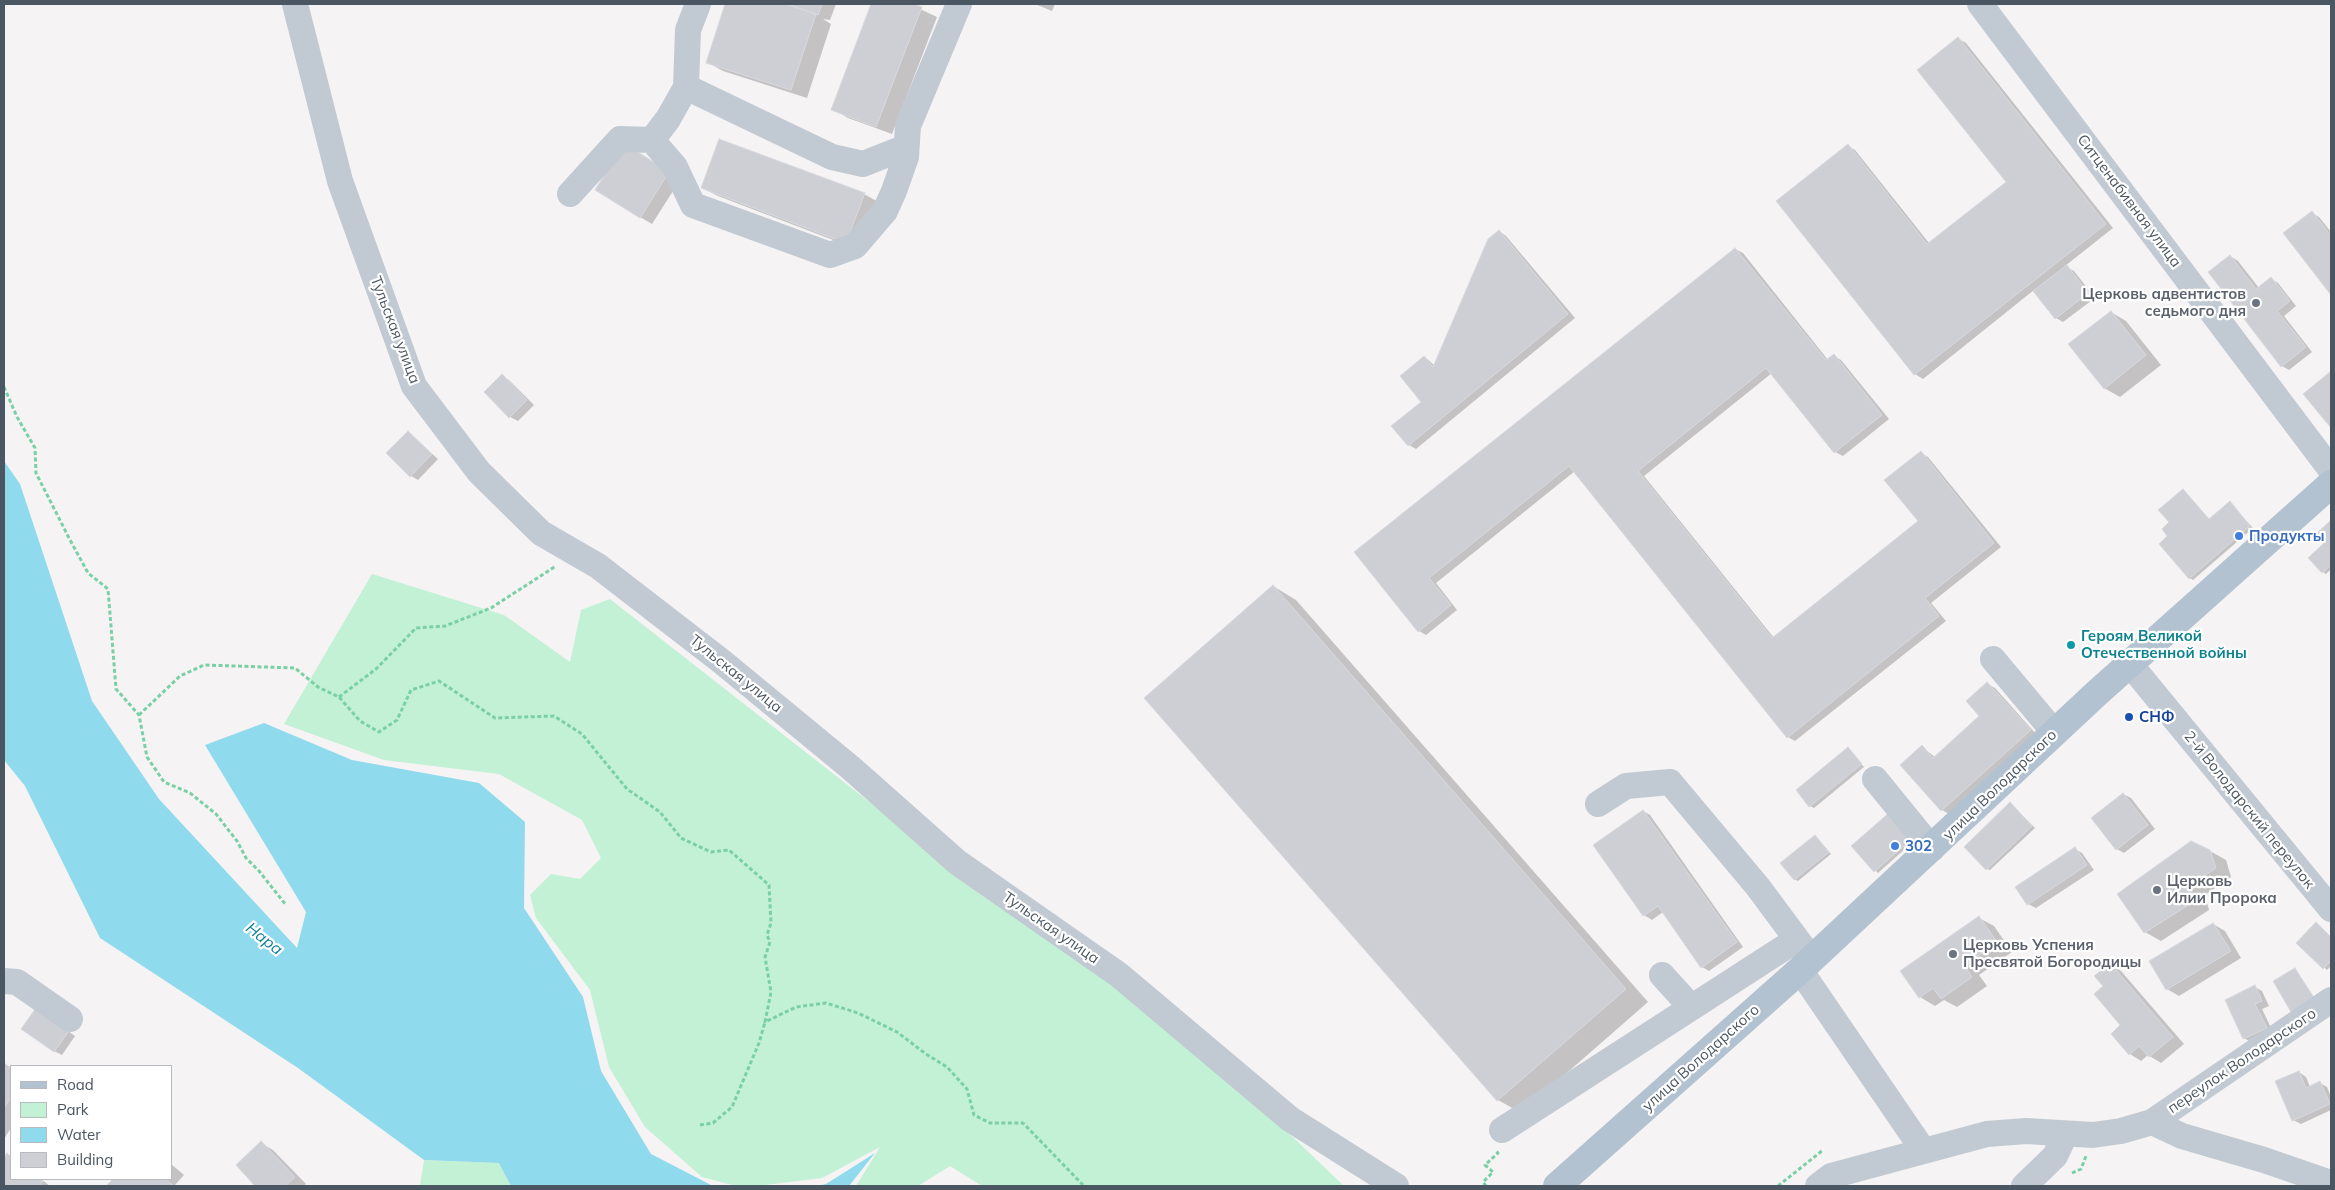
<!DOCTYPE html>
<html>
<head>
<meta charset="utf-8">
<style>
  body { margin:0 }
  #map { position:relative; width:2335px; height:1190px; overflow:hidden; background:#f5f3f3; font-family:Mulish,sans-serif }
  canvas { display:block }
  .frame { position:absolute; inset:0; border:5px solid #4a5661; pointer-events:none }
  .legend { position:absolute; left:10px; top:1065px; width:162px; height:115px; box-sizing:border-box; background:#fff; border:1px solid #b7bbc0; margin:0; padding:6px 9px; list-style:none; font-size:15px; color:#4a5661 }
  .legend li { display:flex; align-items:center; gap:10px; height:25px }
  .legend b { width:25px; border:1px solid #b7bbc0 }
</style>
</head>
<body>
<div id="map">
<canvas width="2335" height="1190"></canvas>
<div class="frame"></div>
<ul class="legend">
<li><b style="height:6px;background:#b3c2d1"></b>Road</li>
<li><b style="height:14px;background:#c3f1d5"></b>Park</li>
<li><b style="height:14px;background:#90daee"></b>Water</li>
<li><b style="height:14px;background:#cdcfd5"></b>Building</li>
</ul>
</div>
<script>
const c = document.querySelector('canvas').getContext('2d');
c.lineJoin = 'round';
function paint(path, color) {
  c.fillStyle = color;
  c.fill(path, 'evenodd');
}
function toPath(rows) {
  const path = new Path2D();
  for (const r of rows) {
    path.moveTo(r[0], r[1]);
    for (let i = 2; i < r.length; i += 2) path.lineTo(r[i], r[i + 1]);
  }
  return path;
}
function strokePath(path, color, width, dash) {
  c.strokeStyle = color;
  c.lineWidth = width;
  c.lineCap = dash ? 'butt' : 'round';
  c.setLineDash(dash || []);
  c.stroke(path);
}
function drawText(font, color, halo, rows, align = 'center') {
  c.font = font + ' Mulish,sans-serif';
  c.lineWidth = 4.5;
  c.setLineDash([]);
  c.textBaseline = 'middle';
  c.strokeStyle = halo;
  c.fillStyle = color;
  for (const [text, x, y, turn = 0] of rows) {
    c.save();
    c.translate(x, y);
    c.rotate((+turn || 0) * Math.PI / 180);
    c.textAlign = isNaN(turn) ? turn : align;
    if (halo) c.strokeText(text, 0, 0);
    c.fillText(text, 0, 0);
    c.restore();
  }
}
paint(toPath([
  [372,574,504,615,570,662,581,610,610,599,1033,930,1136,997,1254,1100,1344,1186,982,1186,950,1166,918,1186,856,1186,880,1147,822,1178,757,1186,736,1186,702,1177,645,1127,609,1067,590,990,536,918,530,895,551,874,580,879,601,858,582,820,499,774,384,760,284,724],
  [424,1160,500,1163,511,1186,420,1186]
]), '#c3f1d5');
paint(toPath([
  [4,461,20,484,92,701,159,799,297,948,306,912,205,745,264,723,352,760,479,783,525,822,524,908,583,997,601,1071,651,1154,713,1186,511,1186,499,1163,424,1160,298,1068,100,938,25,786,4,760],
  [875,1153,849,1186,816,1186,826,1184]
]), '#90daee');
paint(toPath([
  [727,4,781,4,793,7,789,4,836,4,830,20,823,19,831,24,807,98,723,71,707,62],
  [873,4,909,4,937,17,892,134,848,118,833,109],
  [1035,4,1055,4,1052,11],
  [1959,39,1966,43,2113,228,2065,266,2074,271,2095,298,2063,322,2056,318,2034,290,1923,379,1915,374,1778,201,1848,146,1855,150,1929,243,2007,182],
  [636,152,680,180,652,224,640,217],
  [702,188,864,194,880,203,862,251,718,196],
  [2312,213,2319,217,2331,232,2331,293,2285,233],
  [1499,231,1506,236,1575,318,1416,449,1409,445,1422,402,1425,357,1435,366],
  [1735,249,1743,253,1828,360,1834,356,1841,360,1889,419,1843,456,1835,452,1772,373,1644,476,1774,638,1919,522,1921,453,1928,457,2001,547,1931,603,1946,621,1795,741,1788,737,1575,471,1436,583,1457,610,1426,635,1419,631,1356,553],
  [2230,256,2238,261,2259,288,2271,279,2278,283,2296,306,2284,316,2312,352,2289,370,2282,366],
  [2111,312,2126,321,2161,365,2120,397,2104,388],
  [2331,373,2331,426,2305,394],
  [502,376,509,380,534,405,518,421,510,417,486,392],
  [408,433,438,459,418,480,411,476],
  [2183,490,2210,520,2230,503,2253,528,2193,580,2190,578,2169,536],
  [2331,522,2331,569,2326,574,2323,572,2325,544,2317,535],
  [1273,586,1296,600,1648,1002,1521,1113,1498,1100,1145,698],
  [1987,684,1995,688,2037,735,1949,814,1942,810,1922,747,1935,757,1981,716],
  [1848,749,1864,767,1814,808,1810,806,1797,790],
  [2123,794,2131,798,2155,829,2124,853,2117,849],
  [2011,804,2035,828,1990,870,1987,869],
  [1643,811,1650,815,1743,947,1709,971,1702,967,1663,912,1652,920,1644,915,1594,845],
  [1815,837,1831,854,1798,881,1794,879],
  [1915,840,1878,873,1853,846],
  [2075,849,2082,853,2094,870,2036,908,2028,904],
  [2210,851,2226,860,2231,877,2205,895,2209,910,2161,941,2145,932],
  [1979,918,1994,926,2012,952,1979,975,1987,986,1957,1007,1944,1000,1935,1006,1920,997],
  [2213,924,2225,931,2241,958,2179,996,2167,989],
  [2320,926,2331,937,2331,966,2327,970,2298,943],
  [2110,964,2121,971,2184,1044,2161,1063,2148,1055,2141,1061,2130,1054,2122,1026,2105,987],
  [2295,969,2316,1000,2292,1011],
  [2255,987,2262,991,2269,1006,2262,1009,2273,1032,2252,1043,2244,1038],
  [44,1014,75,1036,62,1055,54,1051],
  [4,1063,11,1068,11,1128,4,1139],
  [2299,1072,2306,1077,2310,1087,2320,1083,2327,1087,2331,1097,2331,1110,2301,1124,2293,1120],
  [261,1143,273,1150,306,1184,303,1186,257,1186,237,1166],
  [7,1155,11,1157,11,1179,41,1179,50,1186,4,1186,4,1159],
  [171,1164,184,1175,175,1185,176,1186,108,1186,115,1179,171,1179]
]), '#0003');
const building = toPath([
  [725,4,785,4,816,14,791,90,706,63,725,4],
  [788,4,822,4,818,15,788,4],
  [871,4,913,4,922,7,876,127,831,110,871,4],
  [1958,37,2106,224,1914,375,1776,201,1848,144,1927,244,2006,182,1917,70,1958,37],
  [719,139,865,193,846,243,701,188,719,139],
  [624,143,669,172,640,218,595,190,624,143],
  [2312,211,2331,236,2331,295,2283,233,2312,211],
  [1499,230,1568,314,1408,446,1391,426,1421,402,1400,376,1424,356,1433,367,1488,239,1499,230],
  [1735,248,1826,360,1834,354,1882,415,1834,453,1766,368,1638,471,1772,638,1918,521,1884,480,1921,451,1994,543,1925,598,1939,616,1787,738,1569,466,1429,578,1451,605,1418,632,1354,552,1735,248],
  [2230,255,2256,289,2271,277,2290,301,2277,311,2306,347,2281,367,2208,272,2230,255],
  [2067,265,2088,293,2055,319,2033,291,2067,265],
  [2111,311,2146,355,2104,389,2068,344,2111,311],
  [2331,371,2331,428,2303,394,2331,371],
  [502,374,527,400,509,418,484,392,502,374],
  [408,431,432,454,410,477,386,453,408,431],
  [2183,489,2209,519,2230,501,2250,526,2189,579,2159,544,2167,536,2162,529,2169,522,2158,510,2183,489],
  [2331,520,2331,565,2322,573,2308,558,2323,544,2315,535,2331,520],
  [1273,585,1626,989,1497,1101,1144,698,1273,585],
  [1987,682,2031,730,1941,811,1900,765,1922,745,1933,758,1979,716,1966,701,1987,682],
  [1848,747,1862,764,1809,807,1796,790,1848,747],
  [2123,793,2148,825,2116,850,2091,818,2123,793],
  [2010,802,2032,826,1986,870,1964,847,2010,802],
  [1643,810,1737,942,1701,968,1658,906,1643,916,1593,845,1643,810],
  [1890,812,1913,838,1874,872,1851,846,1890,812],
  [1815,835,1829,852,1794,880,1780,863,1815,835],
  [2191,841,2210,850,2216,868,2190,886,2195,901,2144,933,2117,894,2191,841],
  [2075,847,2087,865,2027,905,2015,887,2075,847],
  [1979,916,1997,942,1965,966,1972,977,1941,999,1933,988,1919,998,1900,971,1979,916],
  [2316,922,2331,937,2331,961,2323,969,2296,943,2316,922],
  [2213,923,2231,951,2166,990,2149,961,2213,923],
  [2110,963,2173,1037,2149,1057,2139,1046,2129,1055,2111,1034,2120,1025,2094,994,2103,986,2094,976,2110,963],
  [2295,968,2314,998,2291,1012,2273,981,2295,968],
  [2255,985,2262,1001,2255,1004,2267,1028,2243,1039,2225,1000,2255,985],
  [36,1008,69,1031,54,1052,21,1029,36,1008],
  [4,1063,11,1068,11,1097,4,1108,4,1063],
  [2299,1071,2306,1088,2320,1081,2330,1104,2292,1121,2275,1081,2299,1071],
  [261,1141,295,1177,285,1186,255,1186,236,1165,261,1141],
  [7,1153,11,1157,11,1179,40,1179,43,1181,39,1186,4,1186,4,1157,7,1153],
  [113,1179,165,1179,174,1186,106,1186,113,1179]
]);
paint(building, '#cdcfd5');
strokePath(building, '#d7d9de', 1);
strokePath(toPath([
  [4,387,17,417,35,448,36,473,69,538,88,573,108,589,116,689,139,715,147,757,164,782,190,793,216,814,237,841,246,858,259,871,286,905],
  [339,697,376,669,416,628,445,626,491,608,556,566],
  [139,715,180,676,204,665,295,668,318,687,339,697,360,721,379,732,397,720,411,690,439,681,495,718,554,716,582,734,627,789,660,812,681,838,711,852,729,850,769,885,771,923,767,935,770,942,765,957,771,992,765,1022,796,1007,826,1003,858,1013,897,1032,926,1054,947,1067,967,1089,974,1115,990,1123,1023,1123,1084,1186],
  [700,1125,713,1123,732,1107,759,1043,765,1022],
  [2072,1173,2081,1169,2086,1156],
  [1486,1186,1483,1182,1493,1172,1485,1165,1498,1153,1496,1151],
  [1778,1186,1823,1150]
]), '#7ad0a6', 3, [4, 2.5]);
strokePath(toPath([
  [295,4,340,181,414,386,479,472,541,533,598,566,721,661,851,768,957,862,1119,975,1290,1119,1396,1186],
  [1980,4,2331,470],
  [686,87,832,157,863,164,906,147],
  [652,140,675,167,693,205,830,255,855,246,885,211,894,191,906,157,908,126,959,4],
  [570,194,620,139,652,140,668,119,686,87,688,30,698,4],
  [1993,659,2054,732],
  [2129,663,2331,909],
  [1875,779,1932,849],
  [1598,804,1626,786,1670,782,1758,887,1807,953],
  [1800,970,1923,1150],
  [1662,975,1691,1007],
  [4,981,17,982,70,1019],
  [2152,1122,2182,1136,2264,1160,2331,1183],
  [1502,1130,1796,940],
  [1818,1186,1831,1176,1987,1134,2026,1131,2093,1135,2121,1131,2152,1122,2331,1000],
  [2024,1186,2055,1156,2065,1135]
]), '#c1cad2', 26);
strokePath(toPath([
  [1557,1186,1800,970,2097,693,2331,484]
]), '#b3c2d1', 28);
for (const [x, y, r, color] of [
  [2256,303,5,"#6b7280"],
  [2239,536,5,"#3f7fe0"],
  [2071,645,5,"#0f9aa8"],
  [2129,717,5,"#1a4fb4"],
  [1895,846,5,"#3f7fe0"],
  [2157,890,5,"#6b7280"],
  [1953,954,5,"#6b7280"]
]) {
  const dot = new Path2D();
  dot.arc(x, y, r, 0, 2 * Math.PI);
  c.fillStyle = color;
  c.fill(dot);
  strokePath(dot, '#fff', 2);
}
drawText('15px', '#4a5661', '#fff', [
  ["Ситценабивная улица",2129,201,53],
  ["Тульская улица",395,330,69],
  ["Тульская улица",736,674,39],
  ["улица Володарского",2000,785,-44],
  ["2-й Володарский переулок",2249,810,51],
  ["Тульская улица",1051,928,35],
  ["улица Володарского",1701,1058,-42],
  ["переулок Володарского",2242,1061,-34]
]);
drawText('bold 15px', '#5b616d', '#fff', [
  ["Церковь адвентистов",2246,294,"right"],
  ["седьмого дня",2246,311,"right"],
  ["Церковь",2167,881],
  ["Илии Пророка",2167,898],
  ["Церковь Успения",1963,945],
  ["Пресвятой Богородицы",1963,962]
], 'left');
drawText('bold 15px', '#366cbe', '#fff', [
  ["Продукты",2249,536],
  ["302",1905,846]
], 'left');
drawText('bold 15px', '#0d838f', '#fff', [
  ["Героям Великой",2081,636],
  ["Отечественной войны",2081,653]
], 'left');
drawText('bold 15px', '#164399', '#fff', [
  ["СНФ",2139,717]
], 'left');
drawText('italic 16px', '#0c7c9b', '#fff', [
  ["Нара",264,939,38]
]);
</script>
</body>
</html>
